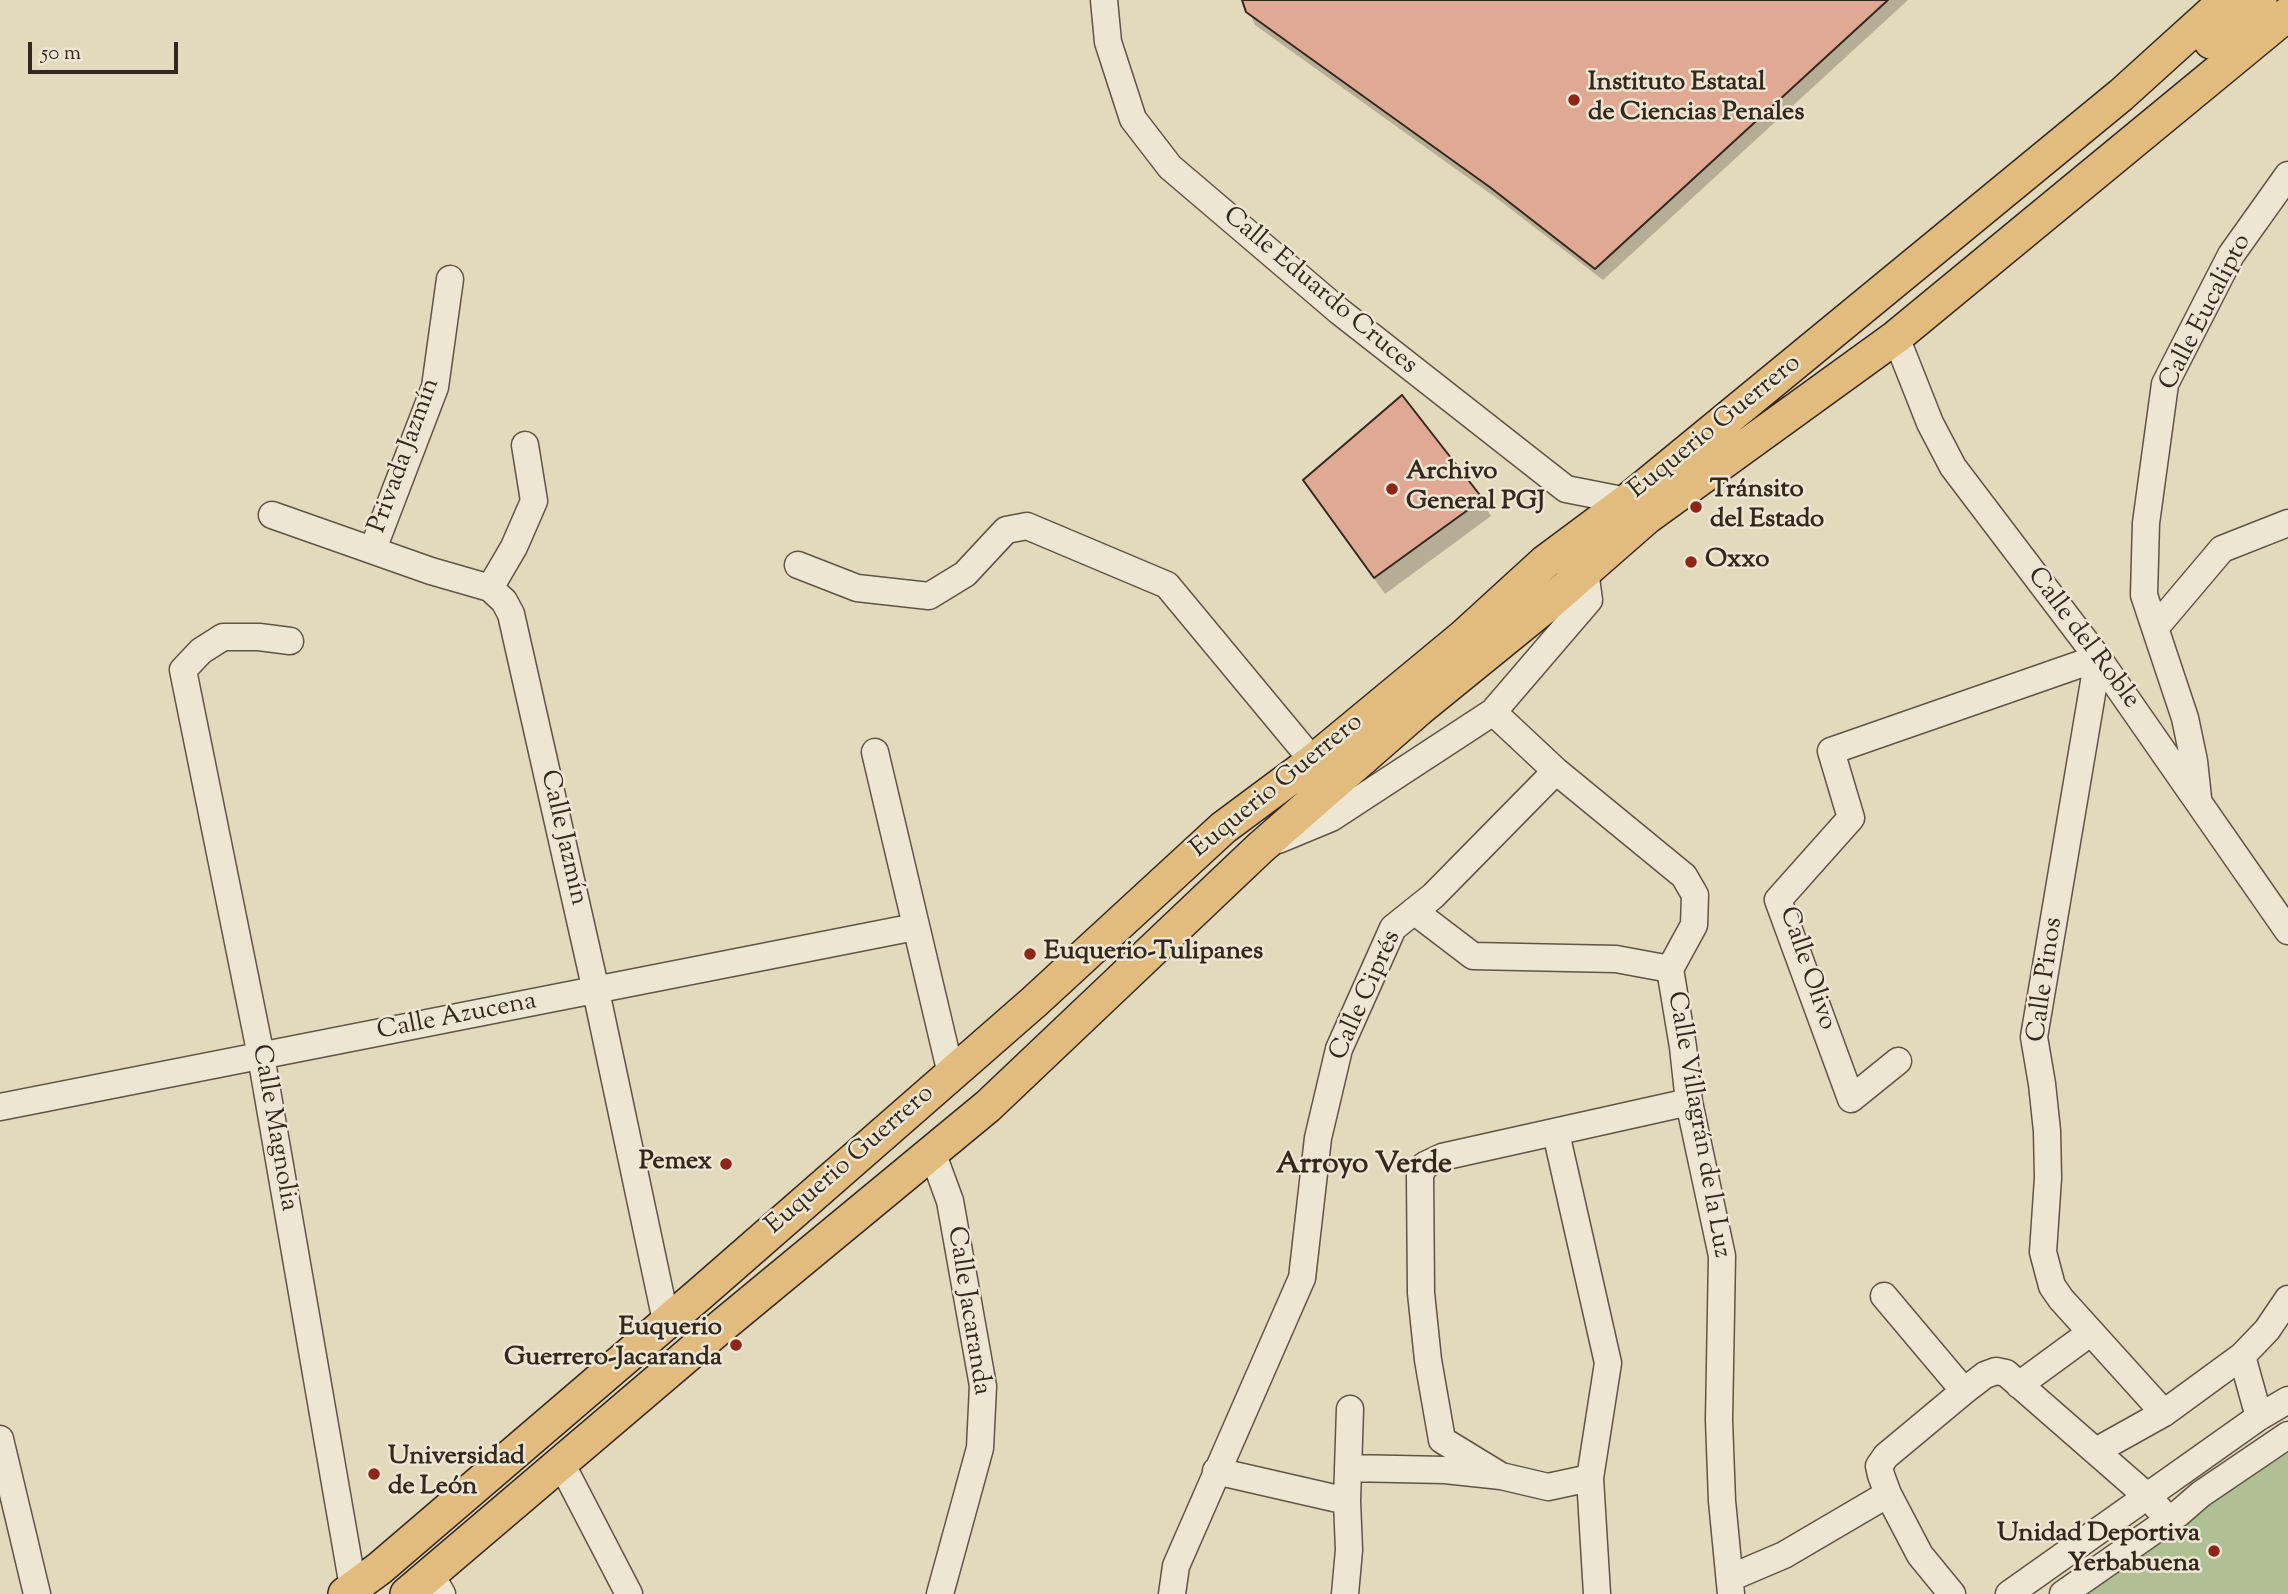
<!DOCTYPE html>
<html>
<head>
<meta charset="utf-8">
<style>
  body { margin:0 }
  #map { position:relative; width:2288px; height:1594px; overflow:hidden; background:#e3d9bc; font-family:"Sorts Mill Goudy",serif }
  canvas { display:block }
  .scale { position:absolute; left:28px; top:42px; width:150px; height:32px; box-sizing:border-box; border:4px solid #34271d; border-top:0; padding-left:9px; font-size:21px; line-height:24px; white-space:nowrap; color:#34271d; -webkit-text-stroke:5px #ede6d3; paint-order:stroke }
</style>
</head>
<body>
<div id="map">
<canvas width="2288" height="1594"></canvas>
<div class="scale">50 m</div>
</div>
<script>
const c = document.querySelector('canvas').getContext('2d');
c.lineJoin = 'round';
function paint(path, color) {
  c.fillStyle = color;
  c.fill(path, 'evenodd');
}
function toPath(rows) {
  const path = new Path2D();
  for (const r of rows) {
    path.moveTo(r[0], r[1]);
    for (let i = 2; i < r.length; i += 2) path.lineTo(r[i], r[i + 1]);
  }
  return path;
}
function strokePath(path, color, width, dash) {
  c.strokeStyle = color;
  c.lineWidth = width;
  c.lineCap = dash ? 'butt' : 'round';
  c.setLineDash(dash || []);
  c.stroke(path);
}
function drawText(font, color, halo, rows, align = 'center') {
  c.font = font + ' "Sorts Mill Goudy",serif';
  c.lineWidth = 5;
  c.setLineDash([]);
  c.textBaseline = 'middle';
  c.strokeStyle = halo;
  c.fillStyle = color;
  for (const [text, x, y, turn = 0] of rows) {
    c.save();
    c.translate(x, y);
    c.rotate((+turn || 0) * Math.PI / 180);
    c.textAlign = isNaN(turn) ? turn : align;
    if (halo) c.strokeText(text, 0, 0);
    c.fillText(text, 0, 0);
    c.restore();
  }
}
paint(toPath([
  [2288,1440,2288,1594,2076,1594]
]), '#afc094');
paint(toPath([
  [1244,0,1908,0,1603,280,1499,200,1255,25],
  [1305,480,1481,500,1491,516,1385,594]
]), '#0003');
const building = toPath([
  [1242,0,1888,0,1595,269,1491,188,1246,12,1242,0],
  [1402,395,1483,499,1374,578,1303,480,1402,395]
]);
paint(building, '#dfa993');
strokePath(building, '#34271d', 2);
const minor = toPath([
  [1104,0,1108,42,1133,119,1170,167,1339,311,1566,489,1627,501],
  [1896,337,1930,423,1953,467,2098,658,2288,931],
  [272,515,431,571,490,588,504,601,511,614,596,991,666,1321],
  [373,549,435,387,450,279],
  [798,565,857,588,929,596,965,574,1006,530,1027,526,1167,585,1313,761],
  [490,588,514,547,534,501,525,445],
  [2156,627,2222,549,2288,523],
  [290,641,259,637,223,637,201,651,183,670,261,1056,353,1587],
  [1493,712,1556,771,1684,876,1695,895,1694,925,1670,969,1683,1047,1689,1102,1722,1256,1719,1420,1722,1501,1731,1594],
  [875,752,951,1074],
  [2198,798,2194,761,2185,718,2144,595,2146,523,2165,384,2231,255,2288,175],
  [1278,840,1331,818,1493,712,1589,600,1585,571],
  [1414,911,1473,956,1616,959,1670,969],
  [1898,1061,1851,1099,1778,900,1851,818,1831,751,2098,658,2034,1037,2042,1084,2047,1131,2048,1178,2043,1252,2052,1286,2061,1299,2164,1413],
  [0,1107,915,927],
  [1556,1133,1608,1363,1590,1478,1597,1594],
  [932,1152,950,1201,983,1386,980,1448,940,1594],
  [1884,1296,1964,1391],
  [2019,1385,2090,1333],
  [2259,1417,2242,1356,2267,1330,2288,1299],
  [0,1439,37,1594],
  [2096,1451,2164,1413,2242,1356],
  [561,1463,629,1594],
  [1348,1468,1445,1470,1501,1476,1548,1487,1590,1478],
  [1216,1471,1347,1501],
  [1501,1476,1442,1440,1428,1360,1421,1293,1420,1175,1425,1165,1442,1157,1689,1102],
  [431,1575,442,1594],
  [1730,1578,1784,1555,1888,1494],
  [1172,1594,1176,1566,1302,1278,1318,1138,1339,1049,1393,928,1433,896,1556,771],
  [1345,1594,1349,1550,1347,1501,1350,1409],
  [1952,1594,1920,1555,1888,1494,1881,1475,1879,1466,1886,1456,1964,1391,1985,1375,1996,1371,2006,1373,2148,1497,2169,1520],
  [2009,1594,2259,1417,2288,1400],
  [2063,1594,2179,1513,2201,1494,2288,1435]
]);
const major = toPath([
  [2211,42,2260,0],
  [345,1594,380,1568,701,1293,1034,1002,1223,828,1313,761,1464,636,1545,562,1627,501,2121,95,2226,0],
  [407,1594,723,1325,988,1106,1260,848,1419,709,1542,609,1646,518,1896,337,2288,14]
]);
strokePath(minor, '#605445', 29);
strokePath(major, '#34271d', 36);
strokePath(minor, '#ede6d3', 26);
strokePath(major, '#e2bc7e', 33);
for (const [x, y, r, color] of [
  [1574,100,7,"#8f2418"],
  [1392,489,7,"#8f2418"],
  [1696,507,7,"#8f2418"],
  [1691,562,7,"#8f2418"],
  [1030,954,7,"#8f2418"],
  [726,1164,7,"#8f2418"],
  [736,1345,7,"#8f2418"],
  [374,1474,7,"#8f2418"],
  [2214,1551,7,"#8f2418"]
]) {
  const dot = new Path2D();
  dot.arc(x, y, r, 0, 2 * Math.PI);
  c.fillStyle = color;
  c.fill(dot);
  strokePath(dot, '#ede6d3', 2.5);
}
drawText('bold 26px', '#34271d', '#ede6d3', [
  ["Instituto Estatal",1588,85],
  ["de Ciencias Penales",1588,115],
  ["Archivo",1406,474],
  ["General PGJ",1406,504],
  ["Tránsito",1710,492],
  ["del Estado",1710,522],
  ["Oxxo",1705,562],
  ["Euquerio-Tulipanes",1044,954],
  ["Pemex",712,1164,"right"],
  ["Euquerio",722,1330,"right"],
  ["Guerrero-Jacaranda",722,1360,"right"],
  ["Universidad",388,1459],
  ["de León",388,1489],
  ["Unidad Deportiva",2200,1536,"right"],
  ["Yerbabuena",2200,1566,"right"]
], 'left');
drawText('26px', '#34271d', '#ede6d3', [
  ["Calle Eduardo Cruces",1319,292,40],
  ["Calle Eucalipto",2207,313,-63],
  ["Euquerio Guerrero",1716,428,-39],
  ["Privada Jazmín",406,456,-70],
  ["Calle del Roble",2082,639,53],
  ["Euquerio Guerrero",1278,787,-39],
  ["Calle Jazmín",562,838,77],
  ["Calle Olivo",1806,969,71],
  ["Calle Pinos",2047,980,-82],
  ["Calle Ciprés",1367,996,-66],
  ["Calle Azucena",457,1018,-11],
  ["Calle Villagrán de la Luz",1697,1125,80],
  ["Calle Magnolia",273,1128,80],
  ["Euquerio Guerrero",851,1161,-41],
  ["Calle Jacaranda",967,1311,81]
]);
drawText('bold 30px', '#34271d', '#ede6d3', [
  ["Arroyo Verde",1364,1167]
]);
</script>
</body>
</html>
